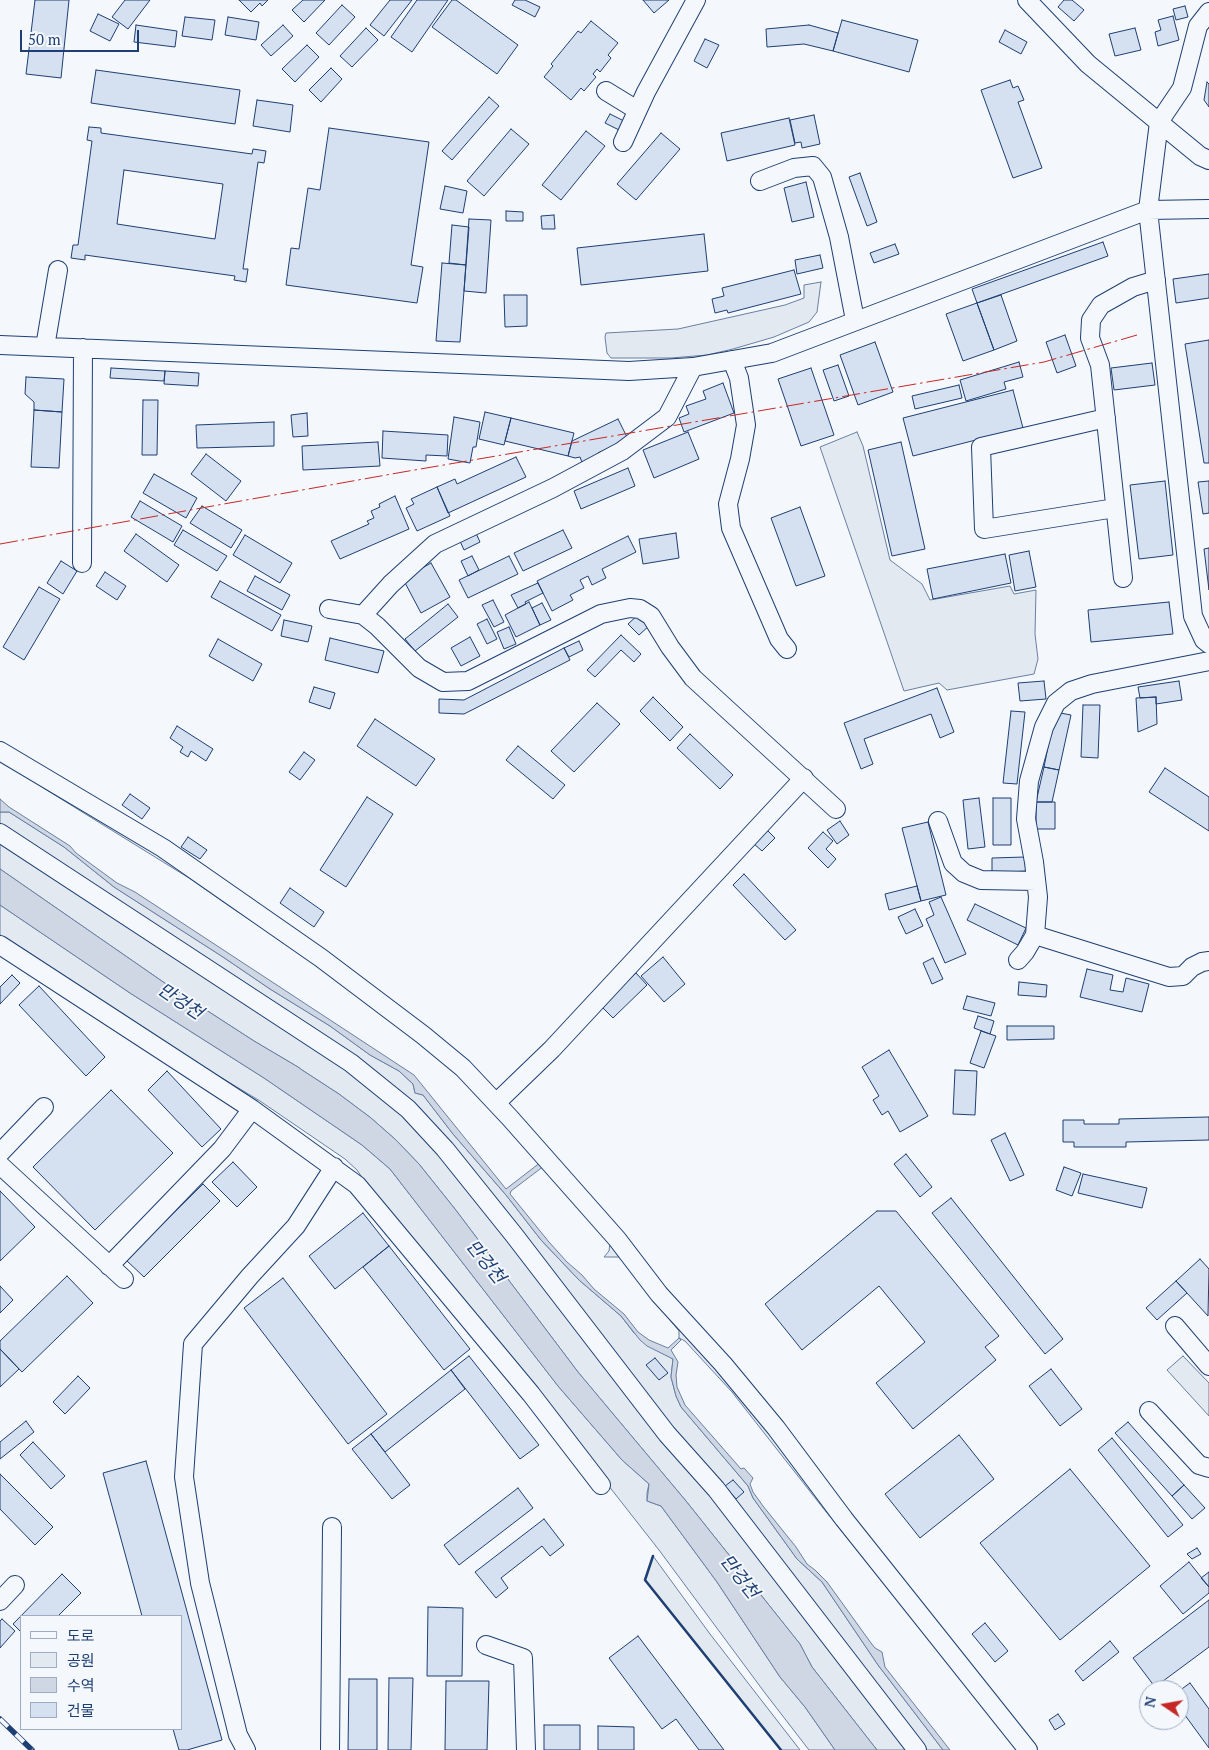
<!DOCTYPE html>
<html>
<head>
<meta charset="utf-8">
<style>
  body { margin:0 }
  #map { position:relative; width:1209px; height:1750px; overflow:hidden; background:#f4f7fb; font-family:"PT Serif","Noto Sans KR",serif }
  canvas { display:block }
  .legend { position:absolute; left:20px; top:1615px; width:162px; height:115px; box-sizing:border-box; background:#f4f7fb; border:1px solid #9eadc5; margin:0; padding:6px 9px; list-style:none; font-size:15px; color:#1d3f73 }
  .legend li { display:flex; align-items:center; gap:10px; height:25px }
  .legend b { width:25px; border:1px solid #9eadc5 }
  .north { position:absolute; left:1139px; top:1680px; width:50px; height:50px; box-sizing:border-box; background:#f4f7fb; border:1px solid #9eadc5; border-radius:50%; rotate:282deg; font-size:14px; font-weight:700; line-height:20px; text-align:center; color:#1d3f73 }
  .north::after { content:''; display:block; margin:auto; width:18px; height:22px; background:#c62828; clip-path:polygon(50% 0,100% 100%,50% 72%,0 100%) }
  .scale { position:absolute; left:20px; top:30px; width:119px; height:22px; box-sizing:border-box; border:2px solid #1d3f73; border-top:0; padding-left:6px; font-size:15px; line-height:18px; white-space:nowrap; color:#1d3f73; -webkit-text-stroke:4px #f4f7fb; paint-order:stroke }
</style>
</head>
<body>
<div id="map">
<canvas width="1209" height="1750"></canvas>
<ul class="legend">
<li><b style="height:6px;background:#f4f7fb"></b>도로</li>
<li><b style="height:14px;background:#e3e9f0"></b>공원</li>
<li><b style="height:14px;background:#cfd7e4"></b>수역</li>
<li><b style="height:14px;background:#d5e0f0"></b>건물</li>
</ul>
<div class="north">N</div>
<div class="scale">50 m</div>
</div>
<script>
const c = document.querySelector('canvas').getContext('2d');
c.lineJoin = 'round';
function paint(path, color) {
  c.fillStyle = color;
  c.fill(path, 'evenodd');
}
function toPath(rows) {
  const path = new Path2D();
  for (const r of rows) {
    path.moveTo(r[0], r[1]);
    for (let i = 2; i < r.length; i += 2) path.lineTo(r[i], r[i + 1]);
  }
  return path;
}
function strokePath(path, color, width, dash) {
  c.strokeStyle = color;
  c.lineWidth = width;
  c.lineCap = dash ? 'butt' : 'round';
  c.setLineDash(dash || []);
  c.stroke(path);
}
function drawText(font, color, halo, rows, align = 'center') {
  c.font = font + ' "PT Serif","Noto Sans KR",serif';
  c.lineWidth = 4;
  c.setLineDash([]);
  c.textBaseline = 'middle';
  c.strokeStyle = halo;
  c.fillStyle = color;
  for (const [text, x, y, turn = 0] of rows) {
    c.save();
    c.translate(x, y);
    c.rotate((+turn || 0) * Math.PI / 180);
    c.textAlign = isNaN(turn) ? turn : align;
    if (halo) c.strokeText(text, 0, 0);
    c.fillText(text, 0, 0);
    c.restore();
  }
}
const green = toPath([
  [821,282,817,312,809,322,774,337,733,349,707,355,671,358,611,358,607,353,605,337,606,333,678,329,785,305,804,298,804,285,821,282],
  [857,432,863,446,890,560,922,584,930,600,1010,586,1014,594,1036,590,1035,634,1038,659,1034,674,947,690,939,683,904,691,820,447,857,432],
  [0,754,87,811,135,838,348,981,405,1023,451,1062,509,1120,626,1257,678,1326,742,1395,819,1496,1024,1750,1019,1750,823,1508,732,1392,685,1341,679,1338,679,1331,650,1296,624,1261,619,1257,604,1257,609,1251,610,1243,524,1142,479,1093,425,1043,418,1040,407,1028,333,975,232,908,189,878,45,789,0,758,0,754],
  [0,812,9,812,64,847,114,887,223,957,270,989,330,1026,370,1055,399,1071,413,1084,415,1093,423,1095,453,1134,506,1195,541,1240,579,1280,621,1316,634,1333,658,1351,673,1359,671,1377,676,1396,681,1407,748,1486,753,1498,797,1559,822,1582,878,1665,943,1750,920,1750,409,1107,0,830,0,812],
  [0,834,407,1110,915,1750,877,1750,812,1667,800,1644,686,1501,578,1372,455,1209,419,1164,396,1140,371,1118,339,1094,302,1070,298,1067,254,1041,169,986,0,869,0,834],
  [0,905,130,993,264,1078,362,1145,390,1169,558,1386,622,1460,649,1484,647,1493,647,1501,661,1506,717,1582,780,1677,805,1707,835,1750,809,1750,765,1693,659,1550,539,1397,370,1189,357,1170,345,1159,260,1101,159,1040,0,935,0,905],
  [1183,1356,1209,1383,1209,1416,1167,1370,1183,1356],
  [653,1556,710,1634,800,1750,781,1750,645,1580,653,1556]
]);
paint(green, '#e3e9f0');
strokePath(green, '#687fa3', 1);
const water = toPath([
  [0,799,9,807,70,846,76,853,117,883,135,892,414,1075,506,1189,541,1162,544,1166,511,1191,510,1194,549,1242,567,1262,582,1275,594,1289,624,1314,638,1332,649,1340,668,1348,679,1338,681,1340,671,1350,678,1362,676,1375,677,1387,685,1405,741,1469,744,1468,753,1478,750,1484,753,1492,763,1506,796,1547,807,1564,815,1570,827,1582,871,1643,875,1648,882,1652,885,1667,950,1750,943,1750,878,1665,822,1582,797,1559,753,1498,748,1486,681,1407,676,1396,671,1377,673,1359,647,1346,640,1340,621,1316,579,1280,541,1240,506,1195,453,1134,423,1095,415,1093,413,1084,399,1071,370,1055,330,1026,270,989,223,957,114,887,64,847,9,812,0,812,0,799],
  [0,869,169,986,254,1041,298,1067,302,1070,339,1094,371,1118,396,1140,419,1164,455,1209,578,1372,686,1501,800,1644,812,1667,877,1750,835,1750,805,1707,780,1677,717,1582,661,1506,647,1501,649,1484,622,1460,558,1386,390,1169,362,1145,264,1078,130,993,0,905,0,869]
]);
paint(water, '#cfd7e4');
strokePath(water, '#687fa3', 1);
const building = toPath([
  [35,0,69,0,61,78,26,74,35,0],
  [125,0,150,0,128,29,112,17,125,0],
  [239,0,268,0,262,6,260,3,251,12,239,0],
  [303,0,325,0,304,22,292,10,303,0],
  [390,0,412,0,384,36,370,25,390,0],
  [417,0,448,0,412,52,391,37,417,0],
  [452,0,456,0,518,45,497,74,432,27,452,0],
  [515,0,525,0,540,7,535,17,512,5,515,0],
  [643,0,669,0,654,13,643,0],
  [1064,0,1072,0,1084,10,1074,21,1058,7,1064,0],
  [342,5,355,17,329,45,316,33,342,5],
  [1185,6,1188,17,1176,20,1173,9,1185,6],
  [98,14,119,24,110,41,90,31,98,14],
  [1173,16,1179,40,1158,46,1155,32,1161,30,1158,20,1173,16],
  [185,17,215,20,212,40,182,36,185,17],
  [228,17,259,22,256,40,225,35,228,17],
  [842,20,918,40,909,72,833,51,842,20],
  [591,21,618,43,608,55,611,58,600,72,597,69,593,74,596,77,584,91,581,88,571,100,544,77,553,66,551,64,578,31,581,33,591,21],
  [136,25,177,31,175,47,134,42,136,25],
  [283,25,293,36,271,56,261,45,283,25],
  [809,25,838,33,833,51,804,44,767,47,766,29,809,25],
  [366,28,378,40,352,67,340,56,366,28],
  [1135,28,1141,50,1115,56,1109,34,1135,28],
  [1005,30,1027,42,1021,54,999,42,1005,30],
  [705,39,719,45,707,68,694,61,705,39],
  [307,45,319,57,295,82,282,69,307,45],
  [331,68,342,79,321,102,309,90,331,68],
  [96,70,240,90,235,124,91,103,96,70],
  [1010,80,1013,88,1018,86,1024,100,1018,102,1042,168,1013,178,981,90,1010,80],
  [1207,82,1209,84,1209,107,1204,100,1207,82],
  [489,97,499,106,452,160,442,151,489,97],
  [257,100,293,105,290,132,253,126,257,100],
  [610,114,626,122,621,131,605,123,610,114],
  [814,115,820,144,802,148,801,142,795,143,790,120,814,115],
  [789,118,795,145,727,161,721,133,789,118],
  [89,127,101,128,101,133,252,154,253,149,266,151,264,163,258,162,243,269,248,269,246,282,234,280,235,276,85,255,85,260,71,258,73,245,78,245,92,141,87,140,89,127],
  [124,170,223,184,215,239,117,224,124,170],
  [329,128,429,142,411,265,423,267,417,303,286,285,291,248,299,249,308,188,320,190,329,128],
  [511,129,529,144,484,196,467,181,511,129],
  [586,131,605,146,561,200,542,185,586,131],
  [661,133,680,149,636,200,617,184,661,133],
  [860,173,877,222,867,226,849,177,860,173],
  [806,182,814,217,792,222,784,188,806,182],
  [445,186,467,191,463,213,440,209,445,186],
  [506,211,523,212,523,221,506,221,506,211],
  [554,215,555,229,542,229,541,216,554,215],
  [469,219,491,220,486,293,464,291,469,219],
  [452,225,469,227,466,265,449,263,452,225],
  [704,234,708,271,581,285,577,248,704,234],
  [1103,242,1108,256,977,303,972,289,1103,242],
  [895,244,899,254,874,263,870,253,895,244],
  [820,255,823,268,797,274,795,260,820,255],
  [442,263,466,265,460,342,436,341,442,263],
  [794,270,801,294,728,313,727,310,715,313,712,299,724,296,722,288,794,270],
  [1209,274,1209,298,1176,303,1173,279,1209,274],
  [504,295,527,295,527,326,505,327,504,295],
  [1001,295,1017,341,994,350,977,303,1001,295],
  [977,303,994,350,963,361,946,314,977,303],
  [1065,335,1076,366,1057,373,1046,342,1065,335],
  [1209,340,1209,463,1204,463,1185,344,1209,340],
  [875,342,893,392,858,405,840,355,875,342],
  [1019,362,1023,377,1004,382,1006,389,966,401,960,380,1019,362],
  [1152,363,1155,385,1114,390,1111,368,1152,363],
  [838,365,849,396,834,401,823,370,838,365],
  [111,368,165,371,164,381,110,378,111,368],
  [811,368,834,435,801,446,778,379,811,368],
  [165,371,199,373,198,386,164,384,165,371],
  [26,377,64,379,62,412,34,410,34,402,25,394,26,377],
  [723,383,734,413,684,432,679,418,689,414,686,406,706,399,703,391,723,383],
  [959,385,962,398,915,409,912,396,959,385],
  [1013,390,1023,428,913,456,903,418,1013,390],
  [143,400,158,400,157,455,142,455,143,400],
  [34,410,62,412,59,468,31,467,34,410],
  [485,412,511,418,504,445,479,439,485,412],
  [307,413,308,436,293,437,291,415,307,413],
  [454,417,480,422,476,447,473,447,470,463,448,459,454,417],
  [511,418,574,433,568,456,505,441,511,418],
  [618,419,628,439,598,453,600,457,583,465,580,457,575,458,568,456,572,441,618,419],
  [274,422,274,446,197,448,196,425,274,422],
  [383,431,448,435,447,456,426,455,426,461,382,458,383,431],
  [688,432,699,459,654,478,643,450,688,432],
  [378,442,380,466,303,470,302,446,378,442],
  [901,442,925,549,892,556,868,450,901,442],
  [206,454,241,481,226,501,191,474,206,454],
  [516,457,526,477,448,513,437,487,455,479,457,484,516,457],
  [628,468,635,486,581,509,574,491,628,468],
  [154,474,197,498,186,518,143,493,154,474],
  [1165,481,1173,555,1139,559,1130,485,1165,481],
  [1209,481,1209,513,1203,514,1198,482,1209,481],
  [437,487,450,516,417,531,406,508,414,504,411,499,437,487],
  [395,496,409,529,340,559,331,541,369,524,367,521,374,518,371,511,380,507,379,504,395,496],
  [140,501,182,526,173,542,131,517,140,501],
  [202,506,242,530,231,548,190,523,202,506],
  [800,507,825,576,796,586,771,518,800,507],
  [183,530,227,556,217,571,174,545,183,530],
  [563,530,572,548,523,571,514,553,563,530],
  [475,531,480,542,464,550,459,539,475,531],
  [676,533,679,558,643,564,639,539,676,533],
  [136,534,179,565,167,582,124,551,136,534],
  [245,535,292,563,280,583,233,555,245,535],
  [628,536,636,552,602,569,606,578,592,585,588,576,580,580,584,588,570,595,573,600,552,611,537,581,628,536],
  [1209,548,1209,590,1204,549,1209,548],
  [1029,551,1036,587,1015,591,1009,555,1029,551],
  [1005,554,1011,583,933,599,927,569,1005,554],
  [472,556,479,570,468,576,461,561,472,556],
  [509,556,518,574,468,598,459,580,509,556],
  [61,561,77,571,63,594,47,583,61,561],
  [431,563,450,597,421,613,403,579,431,563],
  [105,572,126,586,117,600,96,586,105,572],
  [255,576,290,595,282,610,247,591,255,576],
  [220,581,281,615,272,631,211,597,220,581],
  [538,583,543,593,525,602,526,604,518,608,511,595,538,583],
  [39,587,60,599,24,660,3,647,39,587],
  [493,600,504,622,494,627,482,605,493,600],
  [529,602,540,625,516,637,505,615,529,602],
  [1169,602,1173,634,1091,642,1088,610,1169,602],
  [542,603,551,620,540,625,532,608,542,603],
  [448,604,458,617,415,651,405,639,448,604],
  [639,614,650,625,639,635,628,624,639,614],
  [487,619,497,639,487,644,477,624,487,619],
  [284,620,312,626,308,642,281,636,284,620],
  [509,627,516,644,504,649,497,632,509,627],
  [621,635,641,654,634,662,621,650,595,677,587,670,621,635],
  [470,637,480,656,461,666,451,648,470,637],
  [330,638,384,651,378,673,325,660,330,638],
  [218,639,262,664,253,681,209,656,218,639],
  [579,641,583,650,569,657,564,648,579,641],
  [564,648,570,660,464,714,439,713,439,699,464,700,564,648],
  [1044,681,1046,699,1020,701,1018,683,1044,681],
  [1179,681,1182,700,1156,704,1156,697,1140,698,1138,687,1179,681],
  [314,687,335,693,330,709,309,702,314,687],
  [937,688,954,732,940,738,931,714,864,739,873,764,861,769,844,723,937,688],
  [653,697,683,727,670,741,640,711,653,697],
  [1156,697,1157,724,1138,732,1136,698,1156,697],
  [597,703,620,724,574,772,551,751,597,703],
  [1083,705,1100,705,1098,758,1081,757,1083,705],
  [1011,711,1025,712,1017,784,1003,783,1011,711],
  [1055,712,1071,715,1059,770,1044,767,1055,712],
  [375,719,435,759,416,786,357,746,375,719],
  [177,726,213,749,206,761,191,751,188,757,180,752,183,747,170,738,177,726],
  [690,734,733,775,720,789,677,748,690,734],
  [518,746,565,785,553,799,506,760,518,746],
  [304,752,315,760,300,780,289,772,304,752],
  [1044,767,1059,770,1052,802,1036,802,1044,767],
  [1165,768,1209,797,1209,831,1149,792,1165,768],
  [130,794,150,808,142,819,122,805,130,794],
  [367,797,393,814,346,887,320,870,367,797],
  [979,798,985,847,968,849,963,800,979,798],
  [993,798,1011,798,1011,845,993,845,993,798],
  [1036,802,1055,802,1055,829,1036,829,1036,802],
  [840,821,849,835,837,844,827,830,840,821],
  [928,822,946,895,921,901,902,828,928,822],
  [766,829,775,838,762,851,753,843,766,829],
  [823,832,833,841,826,849,836,859,828,868,808,848,823,832],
  [188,837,207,850,200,859,181,847,188,837],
  [1025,857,1026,871,992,873,992,858,1025,857],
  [744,874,796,930,785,940,733,885,744,874],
  [917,886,921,901,889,910,885,894,917,886],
  [290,888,324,912,314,927,280,903,290,888],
  [941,897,966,954,945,963,926,919,934,915,929,902,941,897],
  [975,904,1026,928,1018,945,967,920,975,904],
  [915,909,923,926,906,934,898,917,915,909],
  [663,957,685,984,664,1002,641,976,663,957],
  [933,958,943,979,932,984,923,963,933,958],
  [1087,969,1113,975,1110,990,1123,992,1126,978,1149,984,1142,1012,1080,997,1087,969],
  [636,973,647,985,613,1018,601,1006,636,973],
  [12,975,20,983,0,1004,0,987,12,975],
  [1019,982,1047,985,1046,997,1018,995,1019,982],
  [39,986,105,1057,86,1076,19,1005,39,986],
  [967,996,995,1003,991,1016,963,1009,967,996],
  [978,1016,994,1021,990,1034,974,1028,978,1016],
  [1007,1026,1054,1026,1054,1039,1007,1040,1007,1026],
  [981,1031,996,1036,984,1068,970,1063,981,1031],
  [889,1050,928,1116,900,1132,888,1111,882,1115,873,1100,879,1096,862,1067,889,1050],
  [955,1070,977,1071,975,1115,953,1114,955,1070],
  [167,1071,221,1129,202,1147,148,1090,167,1071],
  [111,1090,173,1153,95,1230,33,1167,111,1090],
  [1209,1117,1209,1140,1126,1142,1126,1147,1074,1147,1074,1142,1063,1142,1063,1120,1084,1120,1084,1124,1119,1124,1119,1119,1209,1117],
  [1005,1133,1024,1175,1010,1181,991,1140,1005,1133],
  [906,1154,932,1187,920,1197,894,1164,906,1154],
  [233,1162,257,1187,237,1207,212,1182,233,1162],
  [1064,1167,1081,1173,1072,1196,1056,1190,1064,1167],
  [1083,1174,1147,1188,1142,1208,1078,1193,1083,1174],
  [203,1184,220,1201,144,1277,126,1260,203,1184],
  [0,1191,35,1227,0,1261,0,1191],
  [951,1198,1063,1339,1045,1354,932,1213,951,1198],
  [877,1211,896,1211,999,1336,985,1347,996,1360,913,1429,876,1383,925,1342,879,1286,802,1350,765,1304,877,1211],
  [363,1213,389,1246,335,1289,309,1256,363,1213],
  [389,1246,470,1349,444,1370,363,1267,389,1246],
  [1200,1259,1209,1269,1208,1316,1176,1281,1200,1259],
  [67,1276,93,1303,22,1372,0,1349,0,1341,67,1276],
  [283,1278,387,1414,348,1444,244,1308,283,1278],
  [1176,1281,1187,1293,1157,1320,1146,1308,1176,1281],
  [0,1286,13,1300,0,1313,0,1286],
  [0,1349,19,1369,0,1387,0,1349],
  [469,1356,539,1445,520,1459,451,1370,469,1356],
  [655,1358,668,1373,659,1380,646,1365,655,1358],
  [1051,1369,1082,1409,1060,1426,1029,1386,1051,1369],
  [451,1370,465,1389,385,1452,371,1434,451,1370],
  [78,1376,90,1388,65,1414,53,1402,78,1376],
  [26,1421,34,1432,0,1459,0,1442,26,1421],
  [1128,1422,1184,1485,1172,1496,1115,1433,1128,1422],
  [371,1434,410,1485,392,1499,352,1449,371,1434],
  [959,1435,994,1479,920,1538,885,1494,959,1435],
  [1112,1438,1183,1525,1168,1537,1098,1450,1112,1438],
  [33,1442,65,1476,51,1489,20,1455,33,1442],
  [146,1461,222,1740,187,1750,179,1750,173,1729,181,1729,181,1616,142,1616,103,1473,146,1461],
  [1070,1469,1150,1566,1060,1640,980,1543,1070,1469],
  [0,1474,53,1527,35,1545,0,1509,0,1474],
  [733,1480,744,1492,736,1499,725,1486,733,1480],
  [1184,1485,1205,1508,1192,1519,1172,1496,1184,1485],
  [518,1488,533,1508,459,1565,444,1545,518,1488],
  [544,1519,564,1545,550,1556,542,1546,501,1578,508,1588,496,1598,475,1572,544,1519],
  [1197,1548,1201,1554,1192,1559,1187,1554,1197,1548],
  [1189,1562,1209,1587,1209,1593,1183,1614,1160,1586,1189,1562],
  [1209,1572,1209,1587,1201,1578,1209,1572],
  [62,1574,81,1593,58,1616,21,1616,21,1632,13,1624,62,1574],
  [1209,1600,1209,1647,1155,1687,1133,1658,1209,1600],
  [428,1607,463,1608,462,1676,427,1676,428,1607],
  [2,1619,15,1631,0,1648,0,1621,2,1619],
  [985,1623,1008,1651,995,1662,972,1634,985,1623],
  [638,1636,724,1750,699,1750,676,1719,662,1729,609,1658,638,1636],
  [1110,1641,1119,1652,1083,1681,1075,1671,1110,1641],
  [389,1678,413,1678,411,1750,388,1750,389,1678],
  [349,1679,377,1679,377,1750,348,1750,349,1679],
  [446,1681,489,1681,487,1750,445,1750,446,1681],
  [1190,1683,1209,1709,1209,1748,1179,1707,1179,1691,1190,1683],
  [1058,1714,1065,1724,1055,1730,1049,1720,1058,1714],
  [544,1725,580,1725,580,1750,544,1750,544,1725],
  [598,1726,634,1727,634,1750,598,1750,598,1726]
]);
paint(building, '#d5e0f0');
strokePath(building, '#1d3f73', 1);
const minor = toPath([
  [1027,0,1088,64,1200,156,1209,160],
  [1209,12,1198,26,1182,88,1159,122,1148,210,1193,616,1204,640,1209,644],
  [606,91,637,110],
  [623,142,646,92,696,0],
  [760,181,794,168,813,166,822,177,839,237,855,320],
  [0,345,629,371,693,367,772,353,1148,210,1209,209],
  [45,347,58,270],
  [732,360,739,378,746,425,740,459,728,504,731,528,779,639,787,649],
  [1106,418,981,447,984,529,1115,508],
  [82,563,83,348],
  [1123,578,1100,365,1090,338,1091,320,1101,305,1133,287,1156,280],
  [329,609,363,615,377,626,419,668,443,682,468,681,601,614,630,608,640,609,651,616,670,647,693,678,836,809],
  [363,615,391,584,435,544,553,488,622,451,667,417,693,367],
  [0,751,163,848,321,958,423,1035,463,1068,510,1118,617,1239,659,1294,723,1364,776,1428,844,1519,1028,1750],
  [938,821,953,863,964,873,981,880,1036,881],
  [0,833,351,1063,408,1109,445,1149,514,1235,667,1434,716,1489,917,1750],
  [1035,935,1169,977,1183,976,1192,967,1202,962,1209,961],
  [0,945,252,1109,357,1185,531,1394,601,1485],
  [1018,960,1025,952,1035,935,1038,897,1034,862,1026,819,1029,781,1044,727,1056,703,1071,691,1092,684,1209,661],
  [496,1103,552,1049,804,778],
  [0,1153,44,1107],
  [0,1165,124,1279],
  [109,1266,222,1149,252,1109],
  [1175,1326,1209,1366],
  [1149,1411,1199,1465,1209,1468],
  [0,1601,15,1585],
  [486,1645,523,1658,526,1750],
  [246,1750,238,1735,200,1583,184,1477,193,1344,250,1276,296,1226,334,1167],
  [330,1750,332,1527]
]);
strokePath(minor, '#1d3f73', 20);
strokePath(minor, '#f4f7fb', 18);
const rail = toPath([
  [0,1719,32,1750]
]);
strokePath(rail, '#1d3f73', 5.5);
strokePath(rail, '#f4f7fb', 4, [11]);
strokePath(toPath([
  [653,1556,645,1580,781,1750]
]), '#1d3f73', 2.5);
strokePath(toPath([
  [0,544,403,472,1044,362,1137,335]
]), '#c62828', 1, [18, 4, 2.5, 4]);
drawText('italic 18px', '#1d3f73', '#f4f7fb', [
  ["만겅천",180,1002,34],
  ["만겅천",485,1262,51],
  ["만겅천",739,1577,52]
]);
</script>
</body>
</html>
